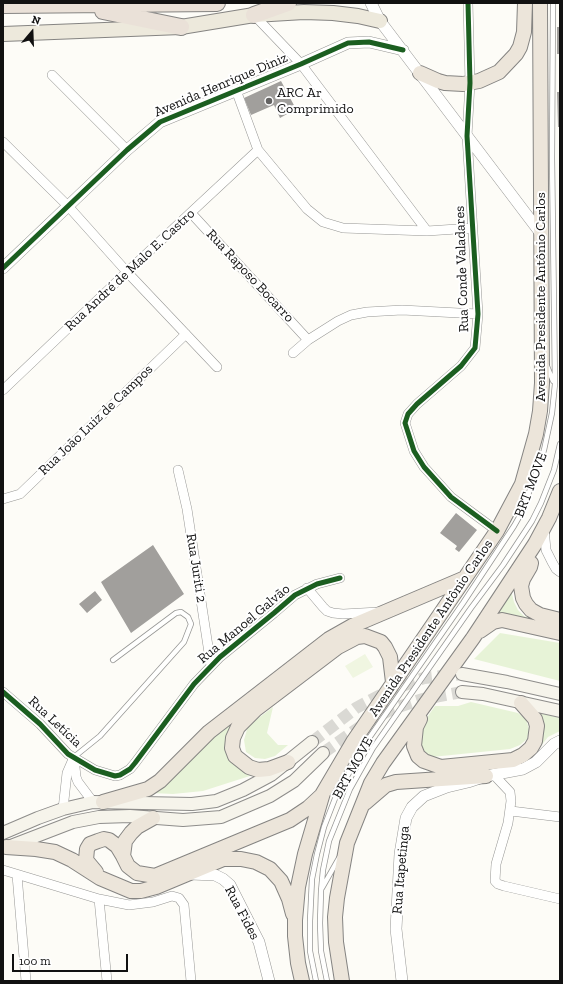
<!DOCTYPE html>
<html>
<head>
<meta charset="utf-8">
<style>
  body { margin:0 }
  #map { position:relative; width:563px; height:984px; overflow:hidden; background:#fdfcf7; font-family:"Zilla Slab",serif }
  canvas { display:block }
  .frame { position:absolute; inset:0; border:4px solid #111; pointer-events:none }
  .north { position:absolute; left:12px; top:12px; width:40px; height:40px; -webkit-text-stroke:3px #fff; paint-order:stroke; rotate:19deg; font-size:11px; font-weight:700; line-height:16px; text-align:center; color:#111 }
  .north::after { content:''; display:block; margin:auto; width:14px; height:18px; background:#111; clip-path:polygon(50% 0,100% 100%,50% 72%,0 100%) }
  .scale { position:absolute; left:12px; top:954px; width:116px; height:18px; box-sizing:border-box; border:2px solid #111; border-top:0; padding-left:5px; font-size:12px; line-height:14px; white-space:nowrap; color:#111; -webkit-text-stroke:3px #fff; paint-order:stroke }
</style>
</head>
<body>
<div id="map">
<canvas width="563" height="984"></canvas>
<div class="frame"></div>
<div class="north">N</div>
<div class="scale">100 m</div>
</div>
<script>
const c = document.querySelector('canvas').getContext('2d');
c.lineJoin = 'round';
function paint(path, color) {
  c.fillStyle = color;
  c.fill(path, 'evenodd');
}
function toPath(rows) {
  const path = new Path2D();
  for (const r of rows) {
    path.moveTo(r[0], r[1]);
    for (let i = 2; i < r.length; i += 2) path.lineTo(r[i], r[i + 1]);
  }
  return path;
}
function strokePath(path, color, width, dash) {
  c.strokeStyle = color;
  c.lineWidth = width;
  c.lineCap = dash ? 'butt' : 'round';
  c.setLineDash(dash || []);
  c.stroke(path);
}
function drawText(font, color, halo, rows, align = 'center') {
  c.font = font + ' "Zilla Slab",serif';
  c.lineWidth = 4;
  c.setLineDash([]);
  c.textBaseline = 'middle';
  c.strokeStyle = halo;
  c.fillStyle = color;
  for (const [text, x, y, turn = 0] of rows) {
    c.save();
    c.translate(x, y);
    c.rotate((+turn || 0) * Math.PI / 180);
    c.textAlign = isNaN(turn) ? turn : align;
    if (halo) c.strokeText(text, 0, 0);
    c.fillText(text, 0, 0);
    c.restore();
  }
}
paint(toPath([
  [511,590,514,602,518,610,524,616,537,621,492,618],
  [500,633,560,643,560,681,474,659],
  [310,658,228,738,256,774,203,791,173,794,152,793,216,732],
  [471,702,518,713,526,719,529,729,527,739,520,745,510,749,432,757,425,755,419,749,419,729,435,706,458,706],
  [273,707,267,733,278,745,288,745,275,756,265,759,255,758,246,752,244,740,248,726],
  [535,712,560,718,560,731,548,737,537,751]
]), '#e7f3d7');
paint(toPath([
  [365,654,373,667,353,678,345,666]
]), '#f0f6e1');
paint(toPath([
  [557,27,560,27,560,54,557,54],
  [281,81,296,109,280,118,274,105,251,115,244,98],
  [557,92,560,92,560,127,558,127],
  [456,513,477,530,459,552,455,549,457,546,440,533],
  [153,545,184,594,131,633,101,582],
  [95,591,102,600,87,613,79,604]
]), '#a19f9c');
strokePath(toPath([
  [312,742,356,708,388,691,424,678,462,674],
  [323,753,367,722,392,709,423,699,462,692]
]), '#dad9d4', 12, [12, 6]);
const service = toPath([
  [547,366,553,381],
  [74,757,100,736,184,642,191,624,188,617,181,612,176,613,113,660],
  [322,888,339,858],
  [316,981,310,951,310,921,312,879,317,854,324,827,336,796,367,741,463,603,514,526,522,512,544,450,552,413,555,384,552,158,553,3],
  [327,981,321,951,320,923,321,891,323,870,329,841,350,789,373,748,471,608,503,565,532,521,541,503,554,470,560,444]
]);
const minor = toPath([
  [468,3,470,83,467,136,478,314,475,348,461,366,417,404,408,414,405,423,414,451,424,467,451,497,497,531],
  [254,15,301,64,427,231],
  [52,75,127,150],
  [236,90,258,150,307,209,323,222,343,228,427,231,472,228],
  [3,142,68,206,127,272,217,367],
  [191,213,308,340],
  [293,353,308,340,338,321,351,315,367,312,402,310,478,314],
  [3,390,127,272,258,150],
  [178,470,187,509,211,666],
  [3,499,20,494,186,334],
  [544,528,546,550,552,562,556,569,560,572],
  [307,588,323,607,327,611,333,613,343,614,379,612],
  [3,692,40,724,68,754,95,770,115,776,120,775,130,769,135,763,194,684,220,657,274,613,295,595,317,584,340,578],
  [74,757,76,777,78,782,93,802],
  [494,775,510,792,511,801,508,823,496,864,495,881,498,884,504,886,560,899],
  [63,809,67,773,74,757],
  [511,811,560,817],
  [3,870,99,899,129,905,153,902,172,896,179,898,184,905,191,981],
  [17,875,26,981],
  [99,899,107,981]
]);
const tertiary = toPath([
  [371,3,380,21,542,235],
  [3,268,127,150,160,122,301,64,348,43,369,42,403,50],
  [190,874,215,875,223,879,230,885,259,942,269,981],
  [402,981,396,929,400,854,406,818,412,807,424,796,447,787,468,782,486,776,523,769,536,762,554,744,560,741]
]);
const secondary = toPath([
  [462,674,507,682,560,694],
  [462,692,483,694,560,711],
  [3,833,38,818,63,809,93,802,192,804,216,801,243,790,271,775,312,742],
  [8,847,73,822,99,817,130,816,183,820,221,817,270,796,294,781,323,753]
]);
const primary = toPath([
  [3,34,181,27,254,15,304,12,333,13,358,16,380,21]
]);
const trunk = toPath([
  [420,73,438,81,445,83,463,84,479,81,499,72,516,54,520,47,524,32,525,3],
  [531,563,530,567,523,579,521,586,523,598,526,604,531,610,540,615,560,620],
  [480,631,493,622,502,620,560,633],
  [420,719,416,727,414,746,418,756,424,761,441,767,513,760,523,755,531,748,535,741,536,733,537,726,535,719,521,703],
  [288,762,269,769,258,770,249,767,235,756,232,748,233,738,238,727,255,710,338,647,357,637,365,636,381,642,385,647,390,657,393,682],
  [103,802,148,789,160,781,209,732,329,639,352,626,465,578],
  [365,803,386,785,396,782,486,776],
  [6,847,36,849,55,852,72,860,100,878,131,891,141,891,156,887,223,859,241,859,256,862,270,869,281,881,289,899,293,914],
  [123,856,125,841,131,833,137,827,153,818],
  [96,872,86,860,87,849,90,844,98,841,104,839,109,840,117,846,123,856,128,866,137,873,155,876,290,820,308,808,322,795],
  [302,981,298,963,295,936,295,920,298,887,305,854,323,793,353,742,497,531,522,484,536,434,540,411,542,383,540,3],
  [342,981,336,942,335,917,337,898,347,843,371,783,383,763,473,638,535,544,549,518,560,491]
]);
const motorway = toPath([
  [3,5,217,3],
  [103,11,181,27],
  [254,15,288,3]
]);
strokePath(service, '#979795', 6);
strokePath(minor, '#979795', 10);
strokePath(tertiary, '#979795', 12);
strokePath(secondary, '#8e8d8b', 14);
strokePath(primary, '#858482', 16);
strokePath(trunk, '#858482', 16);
strokePath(motorway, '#858482', 18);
strokePath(service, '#fffffe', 4.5);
strokePath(minor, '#fffffe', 9);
strokePath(tertiary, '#fffffe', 11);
strokePath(secondary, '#f6f4eb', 12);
strokePath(primary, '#ede9dc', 14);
strokePath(trunk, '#ece5da', 14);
strokePath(motorway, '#eae1d8', 16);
strokePath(toPath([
  [468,3,470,83,467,136,478,314,475,348,461,366,417,404,408,414,405,423,414,451,424,467,451,497,497,531],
  [3,268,127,150,160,122,301,64,348,43,369,42,403,50],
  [3,692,40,724,68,754,95,770,115,776,120,775,130,769,135,763,194,684,220,657,274,613,295,595,317,584,340,578]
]), '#1b5e20', 5);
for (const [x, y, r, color] of [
  [269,101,4,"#646362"]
]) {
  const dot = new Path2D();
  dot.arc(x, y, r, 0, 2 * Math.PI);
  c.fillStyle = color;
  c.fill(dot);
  strokePath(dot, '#fff', 1.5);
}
drawText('14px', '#111', '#fff', [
  ["Avenida Henrique Diniz",221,85,-23],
  ["Rua Conde Valadares",462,269,-92],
  ["Rua André de Malo E. Castro",130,270,-43],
  ["Rua Raposo Bocarro",250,276,47],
  ["Avenida Presidente Antônio Carlos",541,297,-90],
  ["Rua João Luiz de Campos",96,420,-44],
  ["BRT MOVE",531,485,-69],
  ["Rua Juriti 2",196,568,81],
  ["Rua Manoel Galvão",244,624,-40],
  ["Avenida Presidente Antônio Carlos",431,628,-56],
  ["Rua Letícia",55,722,43],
  ["BRT MOVE",353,768,-61],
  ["Rua Itapetinga",401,870,-85],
  ["Rua Fides",242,913,62]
]);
drawText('14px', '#111', '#fff', [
  ["ARC Ar",277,93],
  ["Comprimido",277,109]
], 'left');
</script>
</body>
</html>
